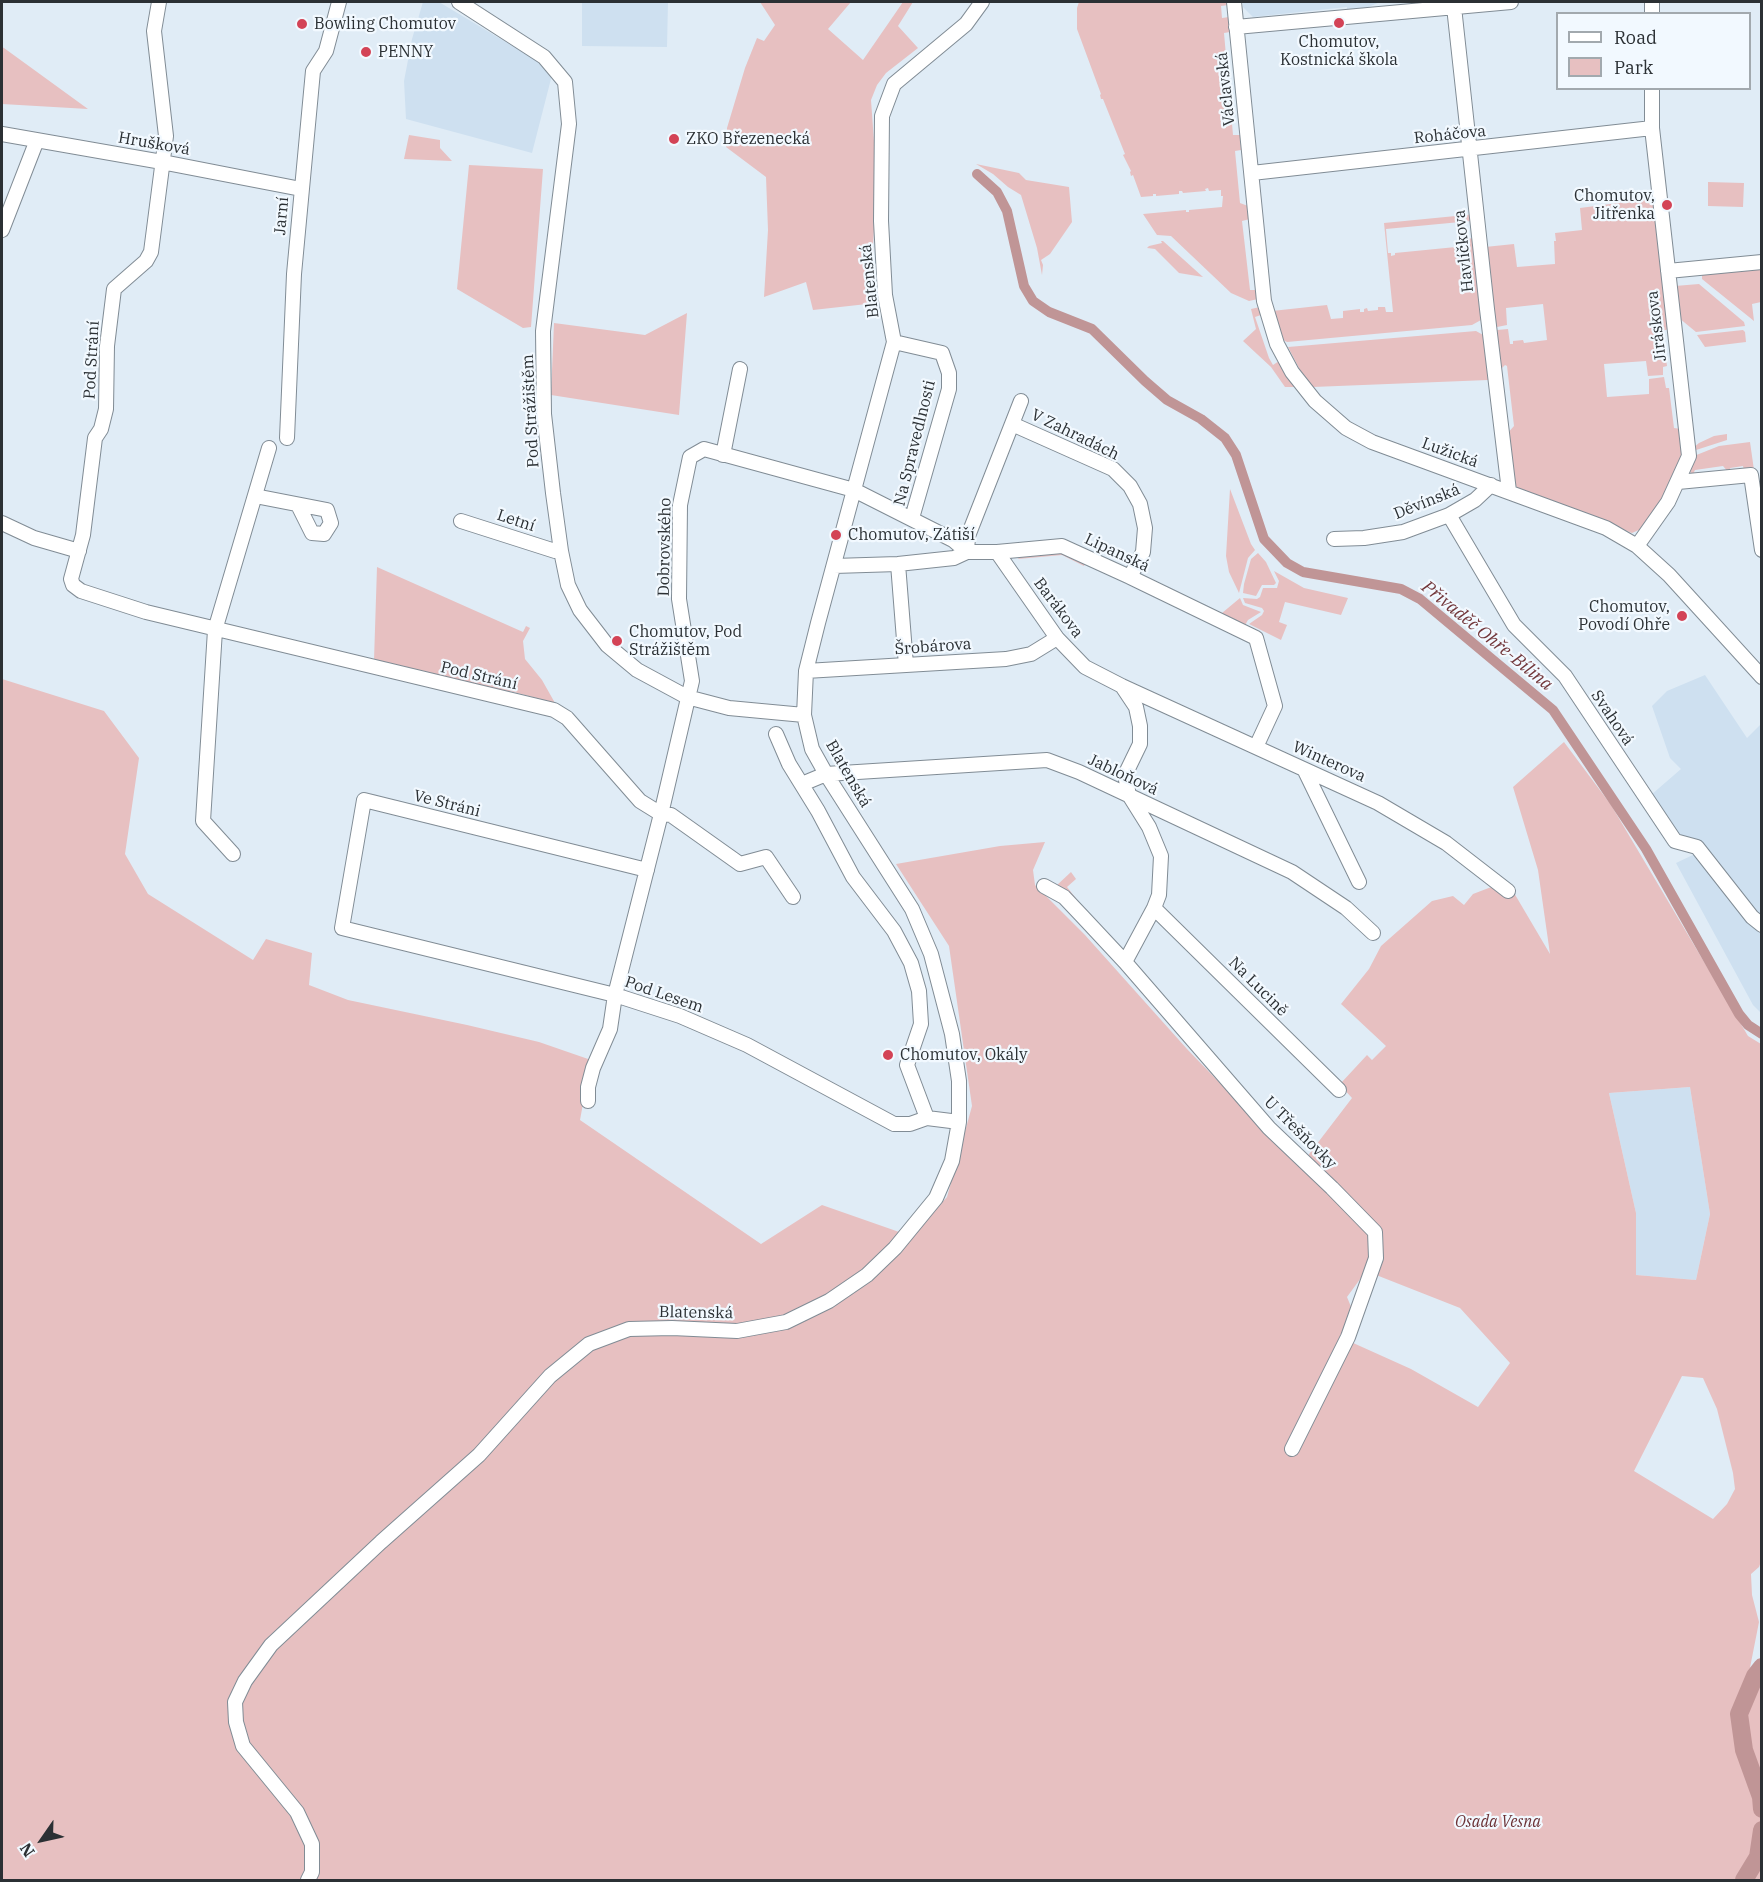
<!DOCTYPE html>
<html>
<head>
<meta charset="utf-8">
<style>
  body { margin:0 }
  #map { position:relative; width:1763px; height:1882px; overflow:hidden; background:#e0ecf6; font-family:"IBM Plex Serif",serif }
  canvas { display:block }
  .frame { position:absolute; inset:0; border:3px solid #2b3034; pointer-events:none }
  .legend { position:absolute; left:1556px; top:12px; width:195px; height:78px; box-sizing:border-box; background:#f2f9ff; border:2px solid #a2a9ae; margin:0; padding:8px 10px; list-style:none; font-size:18px; color:#2b3034 }
  .legend li { display:flex; align-items:center; gap:12px; height:30px }
  .legend b { width:30px; border:2px solid #a2a9ae }
  .north { position:absolute; left:12px; top:1810px; width:60px; height:60px; -webkit-text-stroke:4px #f2f9ff; paint-order:stroke; rotate:236deg; font-size:16px; font-weight:700; line-height:24px; text-align:center; color:#2b3034 }
  .north::after { content:''; display:block; margin:auto; width:21px; height:27px; background:#2b3034; clip-path:polygon(50% 0,100% 100%,50% 72%,0 100%) }
</style>
</head>
<body>
<div id="map">
<canvas width="1763" height="1882"></canvas>
<div class="frame"></div>
<ul class="legend">
<li><b style="height:8px;background:#fff"></b>Road</li>
<li><b style="height:16px;background:#e7c0c1"></b>Park</li>
</ul>
<div class="north">N</div>
</div>
<script>
const c = document.querySelector('canvas').getContext('2d');
c.lineJoin = 'round';
function paint(path, color) {
  c.fillStyle = color;
  c.fill(path, 'evenodd');
}
function toPath(rows) {
  const path = new Path2D();
  for (const r of rows) {
    path.moveTo(r[0], r[1]);
    for (let i = 2; i < r.length; i += 2) path.lineTo(r[i], r[i + 1]);
  }
  return path;
}
function strokePath(path, color, width, dash) {
  c.strokeStyle = color;
  c.lineWidth = width;
  c.lineCap = dash ? 'butt' : 'round';
  c.setLineDash(dash || []);
  c.stroke(path);
}
function drawText(font, color, halo, rows, align = 'center') {
  c.font = font + ' "IBM Plex Serif",serif';
  c.lineWidth = 4.5;
  c.setLineDash([]);
  c.textBaseline = 'middle';
  c.strokeStyle = halo;
  c.fillStyle = color;
  for (const [text, x, y, turn = 0] of rows) {
    c.save();
    c.translate(x, y);
    c.rotate((+turn || 0) * Math.PI / 180);
    c.textAlign = isNaN(turn) ? turn : align;
    if (halo) c.strokeText(text, 0, 0);
    c.fillText(text, 0, 0);
    c.restore();
  }
}
paint(toPath([
  [423,2,439,2,544,65,552,75,532,153,406,119,404,81,412,39],
  [582,2,668,2,667,47,582,46],
  [1243,2,1380,2,1366,8,1347,9,1347,7,1253,17,1243,7],
  [1705,675,1747,738,1761,724,1761,1013,1753,1005,1676,863,1697,853,1687,839,1671,828,1651,795,1681,769,1670,758,1652,706,1667,691],
  [1690,1087,1710,1214,1696,1280,1636,1275,1636,1213,1609,1093]
]), '#cee0f0');
paint(toPath([
  [760,2,851,2,828,29,863,60,903,2,913,2,898,26,918,48,886,73,877,85,871,100,877,183,873,245,876,303,813,310,806,282,764,297,768,230,766,177,726,147,727,128,745,68,757,38,764,41,775,25],
  [1079,2,1229,2,1228,5,1221,6,1222,18,1229,17,1230,32,1224,33,1233,135,1240,135,1241,150,1235,151,1240,203,1248,206,1250,219,1242,221,1250,290,1256,290,1258,299,1249,301,1231,293,1171,236,1157,235,1143,214,1186,210,1186,212,1189,212,1189,210,1222,207,1223,196,1221,196,1221,190,1209,191,1208,188,1205,189,1206,191,1183,193,1182,191,1179,191,1179,194,1156,196,1156,194,1153,194,1153,196,1141,197,1133,175,1131,176,1130,172,1131,171,1123,155,1125,154,1103,99,1101,99,1100,95,1101,94,1077,29,1077,8],
  [2,47,4,48,88,109,2,104],
  [409,135,440,140,440,148,452,161,404,159],
  [976,164,1019,173,1026,180,1069,187,1072,222,1050,254,1041,260,1043,265,1042,275,1037,248,1021,195,1008,187,993,174],
  [469,165,543,169,531,327,523,328,457,289],
  [1708,182,1744,183,1743,207,1708,206],
  [1656,198,1669,329,1662,331,1667,366,1663,367,1663,375,1648,376,1646,361,1604,364,1607,397,1649,394,1649,379,1664,377,1666,388,1669,388,1674,428,1681,429,1684,448,1675,480,1641,529,1632,533,1519,489,1515,485,1506,435,1514,426,1507,366,1505,365,1501,369,1497,330,1508,329,1510,344,1513,344,1513,341,1523,340,1524,343,1547,340,1543,304,1506,308,1507,325,1497,327,1495,320,1493,320,1485,247,1514,244,1517,267,1555,264,1554,241,1556,241,1555,233,1582,230,1580,208],
  [1476,214,1471,221,1386,229,1388,253,1391,253,1391,256,1395,255,1395,253,1466,246,1466,239,1474,238,1484,315,1481,320,1472,325,1287,342,1281,339,1272,311,1327,305,1331,319,1343,318,1343,311,1360,309,1360,312,1364,312,1364,309,1367,308,1368,311,1378,310,1378,307,1385,307,1386,312,1393,312,1384,223],
  [1161,241,1163,241,1203,277,1179,273,1155,249,1147,248,1149,246,1162,243],
  [1758,266,1761,269,1761,302,1752,304,1754,321,1702,279,1702,272],
  [1699,284,1744,322,1745,326,1696,332,1679,318,1675,286],
  [1260,307,1261,315,1255,317,1269,358,1273,365,1279,361,1282,363,1297,387,1285,387,1271,367,1243,341,1256,329,1251,309],
  [687,313,679,415,551,395,554,323,645,335],
  [1743,330,1745,332,1746,342,1705,347,1697,335],
  [1476,331,1485,336,1488,380,1313,387,1300,370,1288,347],
  [1727,434,1727,440,1693,451,1693,448,1699,443,1714,436],
  [1750,442,1754,470,1744,471,1743,466,1730,468,1731,473,1729,473,1723,466,1695,470,1694,472,1696,476,1691,475,1690,468,1694,456,1719,446],
  [1230,489,1251,544,1255,550,1248,558,1239,593,1229,572,1226,556],
  [1063,552,1063,554,1086,561,1084,566,1062,555,1018,559,1021,555],
  [1258,553,1266,562,1276,583,1274,585,1262,585,1256,596,1243,593,1244,584,1251,559],
  [377,567,523,632,526,626,530,628,523,641,525,659,542,680,555,703,510,691,509,693,374,660],
  [1274,571,1304,588,1348,598,1341,615,1285,602,1279,622,1287,625,1281,640,1249,624,1262,615,1264,611,1262,608,1245,603,1243,598,1257,599,1260,597,1263,588,1277,588,1279,581],
  [1184,596,1222,613,1240,598,1243,605,1261,612,1248,620,1244,627],
  [2,679,104,711,139,758,125,854,148,894,253,960,266,939,312,953,309,985,348,1000,467,1025,539,1042,591,1060,580,1120,761,1244,822,1205,902,1233,864,1271,827,1297,784,1317,737,1326,586,1339,475,1451,267,1642,231,1723,293,1815,306,1845,307,1871,302,1880,2,1880],
  [1564,742,1611,805,1748,1036,1761,1044,1762,1559,1759,1567,1751,1574,1752,1595,1759,1622,1746,1688,1758,1687,1761,1684,1761,1880,314,1880,317,1842,247,1743,241,1721,240,1703,250,1683,275,1649,553,1379,591,1349,630,1334,787,1327,916,1231,947,1197,972,1106,949,946,896,864,1000,846,1045,842,1033,870,1035,885,1085,935,1187,1049,1300,1166,1352,1098,1341,1086,1341,1083,1367,1055,1372,1060,1386,1046,1341,1004,1369,969,1381,946,1432,901,1453,896,1464,905,1473,894,1507,881,1550,954,1538,870,1513,787],
  [1690,1087,1710,1214,1696,1280,1636,1275,1636,1213,1609,1093],
  [1366,1271,1460,1308,1510,1363,1478,1407,1411,1369,1351,1342,1354,1314,1347,1297],
  [1682,1376,1703,1378,1717,1409,1733,1473,1735,1489,1727,1504,1713,1519,1634,1471],
  [1071,872,1076,879,1067,887,1090,916,1056,886]
]), '#e7c0c1');
strokePath(toPath([
  [977,174,997,192,1007,211,1024,286,1033,301,1049,312,1092,329,1145,381,1167,400,1201,419,1225,438,1236,455,1264,539,1287,563,1303,572,1401,589,1420,599,1553,710,1646,849,1739,1014,1748,1025,1762,1034]
]), '#c09596', 10);
strokePath(toPath([
  [1762,1667,1755,1676,1739,1714,1744,1750,1761,1797,1762,1809],
  [1744,1880,1758,1857,1762,1830]
]), '#c09596', 18);
const minor = toPath([
  [159,2,154,31,166,136,151,252,146,261,114,289,107,346,106,409,101,429,95,438,83,535,71,579,73,585,81,591,146,612,554,710,567,718,640,801,661,814,671,815,740,864,766,857,793,897],
  [459,2,544,57,565,82,569,124,543,331,544,414,553,493,561,551,568,585,580,610,607,645,637,670,687,697,729,708,804,715],
  [1234,2,1264,301,1277,344,1292,372,1315,401,1346,428,1372,442,1606,528,1637,546,1669,575,1762,677],
  [1454,7,1487,309,1509,491],
  [1652,14,1652,2],
  [1236,27,1511,2],
  [2,134,162,162,301,189],
  [1252,173,1652,128],
  [2,230,37,140],
  [1668,271,1762,262],
  [894,342,942,353,949,373,949,389,912,518],
  [1012,424,1113,469,1130,486,1140,504,1145,528,1143,552,1130,577],
  [287,438,294,274,313,71,326,51,339,2],
  [723,455,740,369],
  [1678,482,1751,475,1762,550],
  [255,496,327,510,331,523,324,534,312,533,298,505],
  [1449,515,1514,625,1565,676,1675,841,1697,847,1752,917,1762,925],
  [461,521,555,551,561,551],
  [2,523,34,538,79,551],
  [1334,539,1364,538,1403,532,1449,515,1475,500,1491,485],
  [1637,546,1668,502,1689,456,1652,128,1652,88],
  [967,552,968,536,1021,401],
  [997,552,1057,638,1085,667,1122,686,1378,803,1446,843,1508,891],
  [898,564,906,665],
  [834,566,898,564,954,558,967,552],
  [806,671,1006,659,1031,654,1057,638],
  [1122,686,1136,707,1140,726,1140,744,1125,775,1129,795,1149,827,1161,856,1159,895,1154,908,1125,962],
  [776,734,789,764,818,811,853,877,894,931,911,963,919,991,921,1024,907,1065,927,1118],
  [1305,771,1359,882],
  [802,784,826,774,1047,760,1079,772,1292,872,1346,908,1373,933],
  [233,854,203,821,215,630,269,448],
  [647,870,364,800,342,928,615,995,680,1016,747,1045,894,1124,910,1124,927,1118,959,1122],
  [1044,886,1064,897,1082,916,1125,962,1269,1128,1332,1188,1375,1232,1376,1258,1348,1337,1292,1449],
  [1154,908,1339,1090],
  [588,1101,588,1087,593,1068,610,1029,615,995,661,814,692,681,679,599,680,505,690,457,704,449,854,490,953,540,967,552,997,552,1062,546,1130,577,1256,638,1275,706,1256,747],
  [308,1880,312,1872,312,1844,297,1812,243,1746,236,1722,235,1702,245,1681,271,1645,381,1542,479,1455,550,1376,589,1344,629,1329,672,1328,737,1331,786,1322,829,1301,867,1275,895,1248,936,1198,952,1161,959,1122,959,1081,952,1034,931,954,912,909,826,774,812,749,804,715,806,671,818,623,894,342,885,295,881,221,882,116,894,84,966,24,982,2]
]);
strokePath(minor, '#818c95', 16);
strokePath(minor, '#fff', 14);
for (const [x, y, r, color] of [
  [1339,23,6,"#d34356"],
  [302,24,6,"#d34356"],
  [366,52,6,"#d34356"],
  [674,139,6,"#d34356"],
  [1667,205,6,"#d34356"],
  [836,535,6,"#d34356"],
  [1682,616,6,"#d34356"],
  [617,641,6,"#d34356"],
  [888,1055,6,"#d34356"]
]) {
  const dot = new Path2D();
  dot.arc(x, y, r, 0, 2 * Math.PI);
  c.fillStyle = color;
  c.fill(dot);
  strokePath(dot, '#f2f9ff', 2);
}
drawText('16px', '#2b3034', '#f2f9ff', [
  ["Bowling Chomutov",314,24],
  ["Chomutov,",1339,42,"center"],
  ["Kostnická škola",1339,60,"center"],
  ["PENNY",378,52],
  ["ZKO Březenecká",686,139],
  ["Chomutov,",1655,196,"right"],
  ["Jitřenka",1655,214,"right"],
  ["Chomutov, Zátiší",848,535],
  ["Chomutov,",1670,607,"right"],
  ["Povodí Ohře",1670,625,"right"],
  ["Chomutov, Pod",629,632],
  ["Strážištěm",629,650],
  ["Chomutov, Okály",900,1055]
], 'left');
drawText('16px', '#2b3034', '#f2f9ff', [
  ["Václavská",1226,89,-96],
  ["Roháčova",1450,135,-6],
  ["Hrušková",154,144,10],
  ["Jarní",282,216,-85],
  ["Havlíčkova",1464,251,-96],
  ["Blatenská",870,281,-96],
  ["Jiráskova",1657,326,-97],
  ["Pod Strání",92,360,-87],
  ["Pod Strážištěm",531,411,-93],
  ["V Zahradách",1075,435,26],
  ["Na Spravedlnosti",915,443,-76],
  ["Lužická",1450,453,20],
  ["Děvínská",1427,502,-22],
  ["Letní",516,521,18],
  ["Dobrovského",665,547,-89],
  ["Lipanská",1117,553,25],
  ["Barákova",1058,608,53],
  ["Šrobárova",933,647,-4],
  ["Pod Strání",479,676,13],
  ["Svahová",1612,718,56],
  ["Winterova",1329,762,24],
  ["Blatenská",848,774,60],
  ["Jabloňová",1123,775,25],
  ["Ve Stráni",447,804,14],
  ["Na Lucině",1258,987,45],
  ["Pod Lesem",664,995,19],
  ["U Třešňovky",1300,1133,45],
  ["Blatenská",696,1313,1]
]);
drawText('italic 16px', '#6c3236', '#f2f9ff', [
  ["Osada Vesna",1498,1822]
]);
drawText('italic 18px', '#72373b', '#f2f9ff', [
  ["Přivaděč Ohře-Bílina",1487,636,39]
]);
</script>
</body>
</html>
